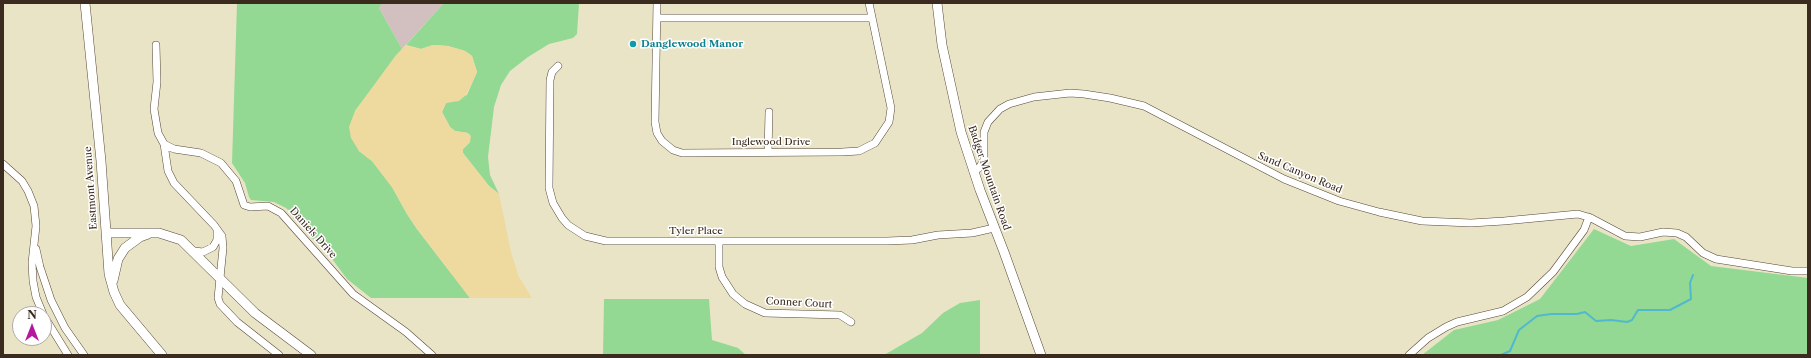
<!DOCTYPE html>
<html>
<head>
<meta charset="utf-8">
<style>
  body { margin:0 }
  #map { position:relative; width:1811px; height:358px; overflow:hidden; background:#eae4c6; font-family:"Libre Caslon Text",serif }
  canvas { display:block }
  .frame { position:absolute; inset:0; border:4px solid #3b2a1e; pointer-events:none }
  .north { position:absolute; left:12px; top:306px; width:40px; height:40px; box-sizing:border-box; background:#fff; border:1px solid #b1aaa5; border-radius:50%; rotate:0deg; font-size:11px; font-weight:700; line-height:16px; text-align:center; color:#3b2a1e }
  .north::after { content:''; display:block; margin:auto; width:14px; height:18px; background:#b5179e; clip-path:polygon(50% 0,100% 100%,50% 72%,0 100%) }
</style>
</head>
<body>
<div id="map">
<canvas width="1811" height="358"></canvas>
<div class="frame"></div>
<div class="north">N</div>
</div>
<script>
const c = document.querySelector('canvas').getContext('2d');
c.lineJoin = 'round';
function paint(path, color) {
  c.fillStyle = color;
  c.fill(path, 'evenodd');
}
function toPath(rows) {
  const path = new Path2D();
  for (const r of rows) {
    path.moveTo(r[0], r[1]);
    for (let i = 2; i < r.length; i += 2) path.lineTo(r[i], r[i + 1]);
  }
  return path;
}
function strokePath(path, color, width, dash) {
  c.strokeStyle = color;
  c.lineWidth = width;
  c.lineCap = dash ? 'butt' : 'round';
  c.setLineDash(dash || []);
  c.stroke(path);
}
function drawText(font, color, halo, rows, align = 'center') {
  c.font = font + ' "Libre Caslon Text",serif';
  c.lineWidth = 3;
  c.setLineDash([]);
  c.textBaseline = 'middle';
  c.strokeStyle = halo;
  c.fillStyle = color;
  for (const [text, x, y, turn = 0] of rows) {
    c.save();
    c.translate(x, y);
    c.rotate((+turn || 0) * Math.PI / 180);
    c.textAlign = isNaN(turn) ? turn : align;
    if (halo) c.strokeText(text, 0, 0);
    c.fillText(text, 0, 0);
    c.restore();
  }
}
paint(toPath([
  [383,3,444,3,402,49,379,8]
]), '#d2bfc0');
paint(toPath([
  [237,3,383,3,379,8,402,49,355,111,359,151,372,161,392,187,407,214,417,229,470,298,371,298,347,279,327,252,311,237,297,218,286,208,274,202,251,200,249,197,245,183,232,163],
  [444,3,579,3,577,34,573,38,549,44,528,57,510,71,501,85,494,107,488,157,490,175,499,194,489,186,463,153,463,149,470,142,468,133,455,131,450,127,442,112,446,103,467,95,477,72,472,56,465,51,448,46,433,45,421,49,406,45],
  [1594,229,1631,246,1674,239,1711,266,1808,278,1808,355,1422,355,1454,330,1498,320,1540,299],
  [604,299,709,299,712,340,738,348,746,355,603,355],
  [980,300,980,355,884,355,922,333,943,313,960,303]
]), '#93d993');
paint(toPath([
  [406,45,421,49,433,45,448,46,465,51,472,56,477,72,466,95,459,101,446,103,442,112,450,127,455,131,468,133,471,136,470,142,463,149,463,153,489,186,499,194,511,252,519,277,532,298,470,298,417,229,407,214,392,187,372,161,359,151,351,138,349,127,355,111,396,55]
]), '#eeda9e');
strokePath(toPath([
  [1501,355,1510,351,1519,330,1537,316,1551,314,1577,314,1585,312,1596,321,1611,320,1627,322,1632,320,1638,310,1670,310,1691,299,1690,283,1693,275]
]), '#51b9ce', 2);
const minor = toPath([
  [657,3,655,122,657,133,662,141,673,150,682,153,842,152,859,151,875,143,889,122,891,108,869,3],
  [657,18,872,18],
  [156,45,157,82,154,109,158,133,164,144,174,149,201,153,221,163,236,181,244,205,250,207,268,206,281,213,353,294,406,332,432,355],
  [558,66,552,72,550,80,549,188,553,203,562,218,568,225,585,236,606,241,887,241,912,240,938,235,972,233,994,228],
  [164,144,168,171,174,183,214,225,222,236,223,248,218,298,220,304,237,322,279,355],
  [768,153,769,112],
  [3,164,22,181,28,191,34,206,36,226,32,263,33,281,36,297,43,314],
  [973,171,979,168,984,160,984,132,988,122,1000,109,1009,104,1034,97,1070,93,1084,94,1110,98,1144,106,1284,179,1339,201,1379,212,1422,221,1471,223,1504,221,1578,214,1591,218,1625,236,1640,237,1663,232,1677,233,1686,237,1703,253,1716,259,1792,271,1808,271],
  [719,241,719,267,722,277,733,294,745,304,765,313,840,315,851,322],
  [36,249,40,267,51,300,65,328,84,355],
  [194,251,203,252,213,247,217,240,217,230],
  [44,316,68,355],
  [1409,355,1428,338,1446,327,1457,322,1503,311,1527,297,1553,272,1584,230,1589,217]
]);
const major = toPath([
  [85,3,101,161,109,274,114,292,120,305,162,355],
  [937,3,942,45,961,132,980,190,1004,252,1041,355],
  [106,233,159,233,181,240,255,313,311,355],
  [113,281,118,259,125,248,140,237,148,234]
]);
strokePath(minor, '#554637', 8);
strokePath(major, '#554637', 10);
strokePath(minor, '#fff', 7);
strokePath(major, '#fff', 9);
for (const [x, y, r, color] of [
  [633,44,4,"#0f9aa8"]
]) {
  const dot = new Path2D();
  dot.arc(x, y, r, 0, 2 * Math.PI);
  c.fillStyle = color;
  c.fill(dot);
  strokePath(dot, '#fff', 1.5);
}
drawText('bold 10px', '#0d838f', '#fff', [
  ["Danglewood Manor",641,44]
], 'left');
drawText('10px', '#3b2a1e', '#fff', [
  ["Inglewood Drive",771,142],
  ["Sand Canyon Road",1300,173,23],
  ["Badger Mountain Road",989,178,71],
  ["Eastmont Avenue",91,188,-94],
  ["Tyler Place",696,231],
  ["Daniels Drive",313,233,48],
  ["Conner Court",799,303,3]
]);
</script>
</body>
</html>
